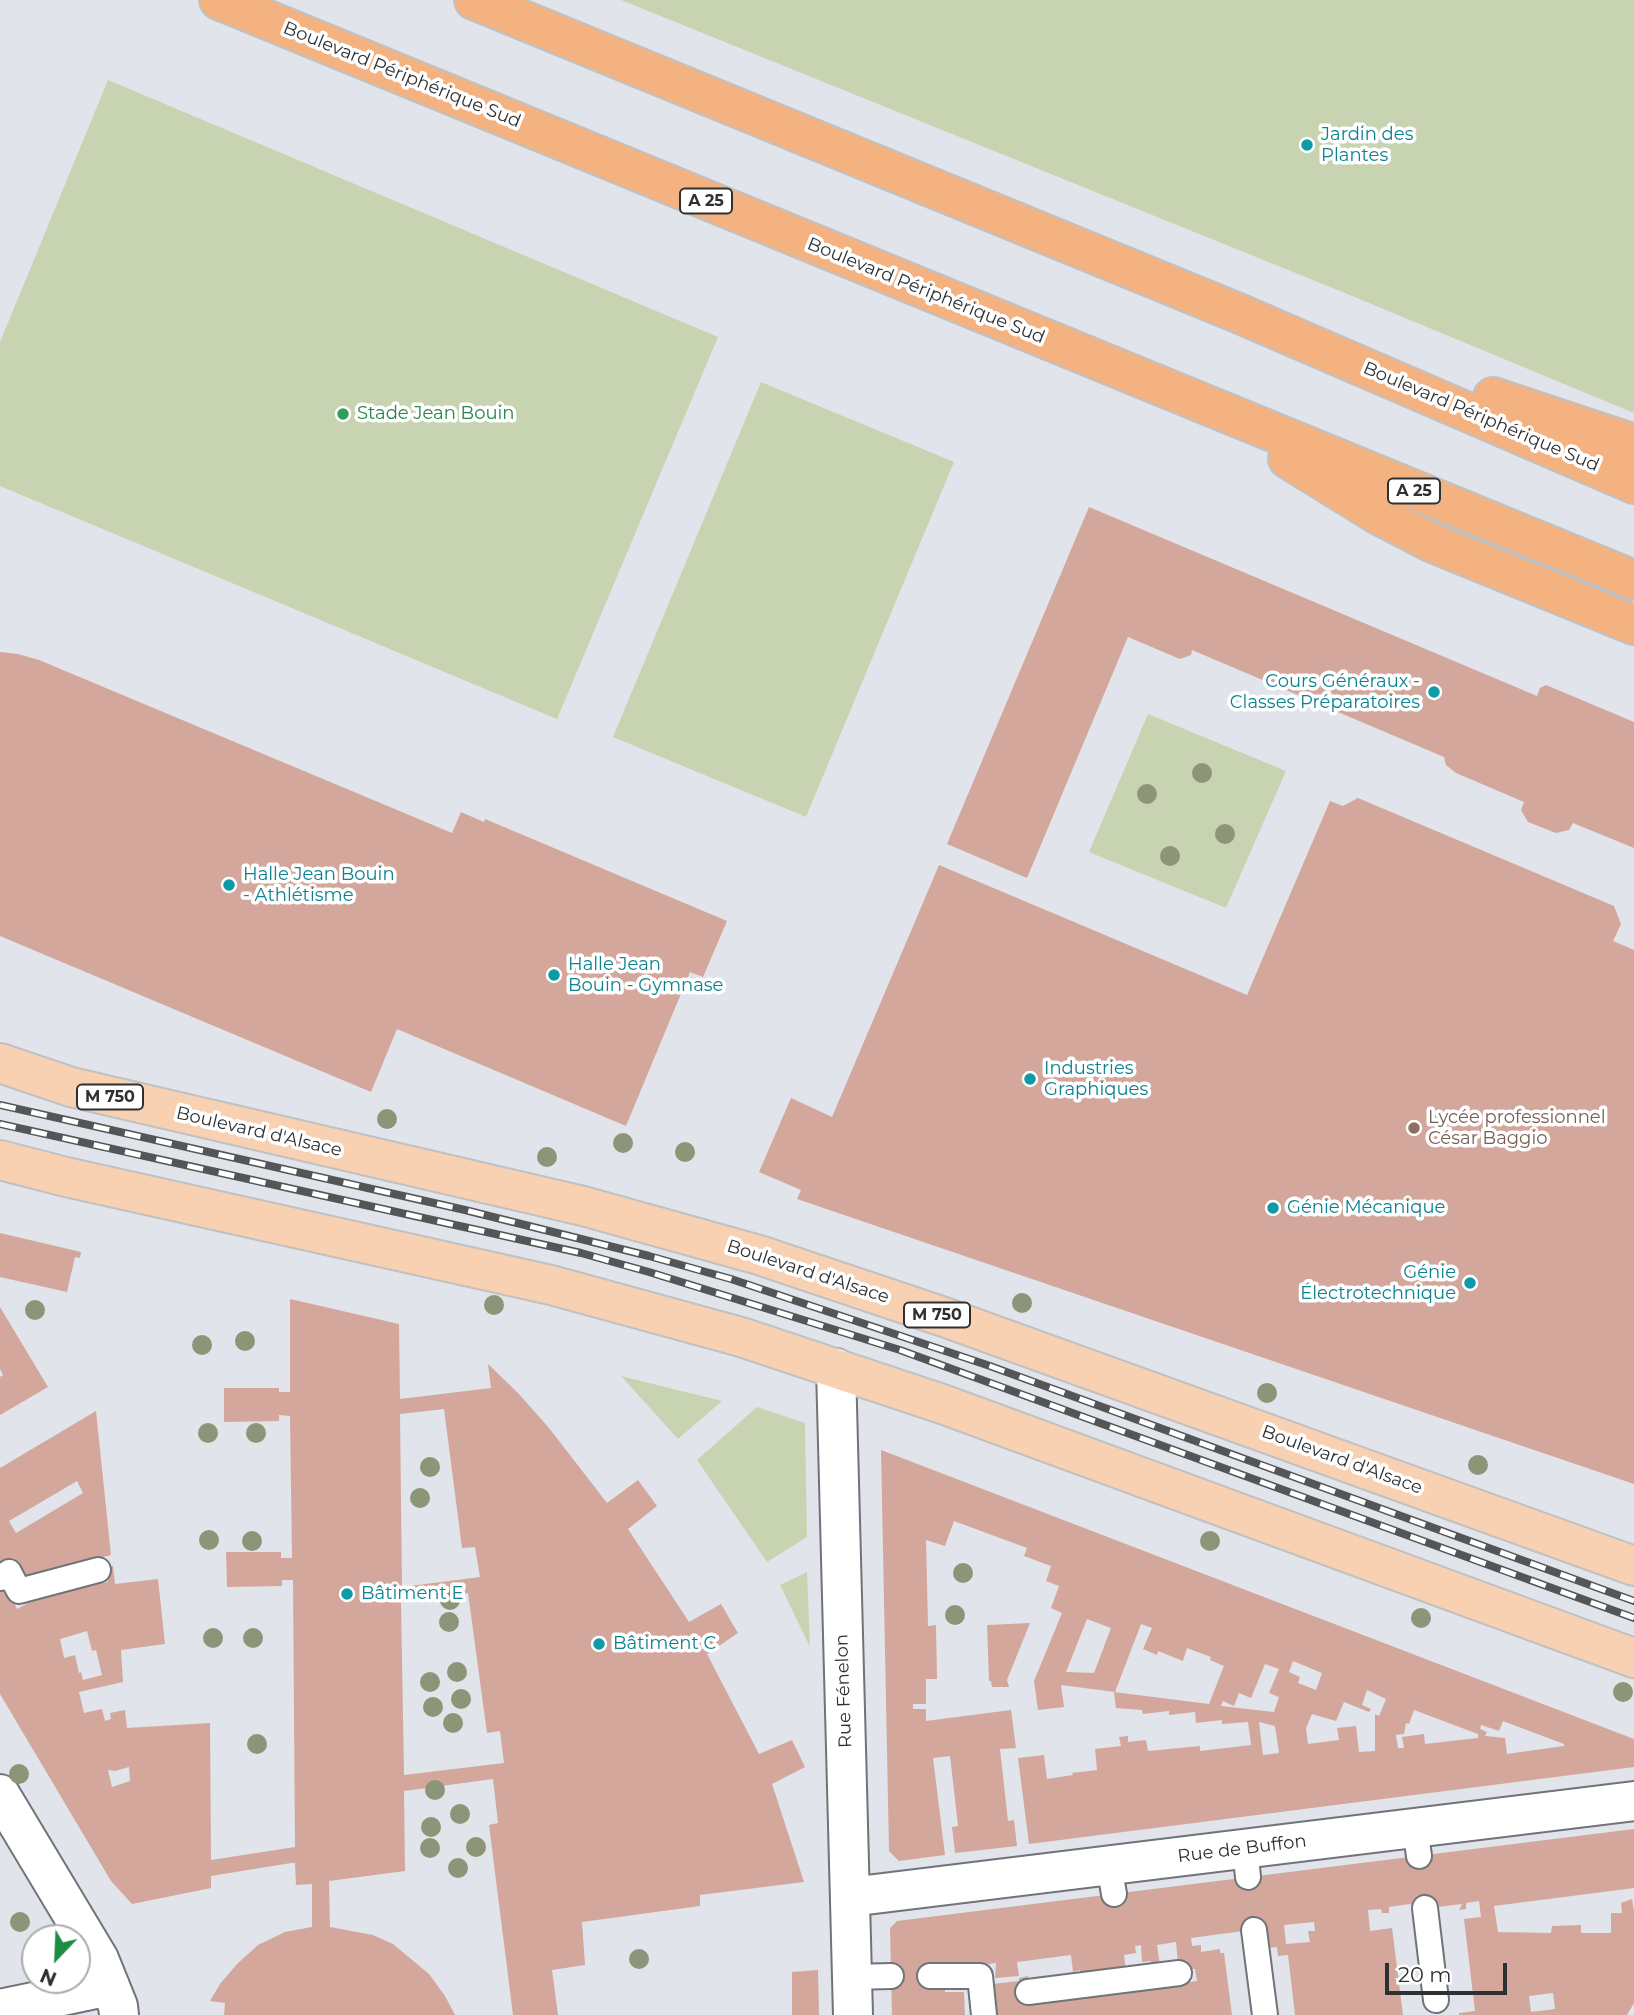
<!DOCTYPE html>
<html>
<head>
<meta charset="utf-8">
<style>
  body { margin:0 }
  #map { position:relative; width:1634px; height:2015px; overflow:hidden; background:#e1e4ea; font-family:Montserrat,sans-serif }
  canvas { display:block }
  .north { position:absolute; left:21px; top:1924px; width:70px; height:70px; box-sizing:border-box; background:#fff; border:2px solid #acacad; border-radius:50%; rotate:203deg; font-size:19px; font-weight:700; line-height:28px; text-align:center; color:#2f3032 }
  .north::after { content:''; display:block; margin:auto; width:24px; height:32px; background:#1d8c44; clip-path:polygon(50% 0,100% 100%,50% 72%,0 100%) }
  .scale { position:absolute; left:1385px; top:1963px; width:122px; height:32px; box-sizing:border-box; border:4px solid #2f3032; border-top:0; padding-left:9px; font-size:21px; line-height:24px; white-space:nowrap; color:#2f3032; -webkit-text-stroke:5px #fff; paint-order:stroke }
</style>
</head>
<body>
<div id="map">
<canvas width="1634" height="2015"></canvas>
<div class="north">N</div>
<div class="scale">20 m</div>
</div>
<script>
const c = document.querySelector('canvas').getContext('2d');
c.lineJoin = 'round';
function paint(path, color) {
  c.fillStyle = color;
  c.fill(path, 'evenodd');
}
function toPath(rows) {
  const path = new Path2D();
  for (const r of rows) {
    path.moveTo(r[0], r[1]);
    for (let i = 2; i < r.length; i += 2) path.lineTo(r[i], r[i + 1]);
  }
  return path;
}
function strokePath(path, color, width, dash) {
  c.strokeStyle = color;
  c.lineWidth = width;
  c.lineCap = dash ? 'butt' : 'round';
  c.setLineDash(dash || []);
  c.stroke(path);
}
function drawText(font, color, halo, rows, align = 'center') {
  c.font = font + ' Montserrat,sans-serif';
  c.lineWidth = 7;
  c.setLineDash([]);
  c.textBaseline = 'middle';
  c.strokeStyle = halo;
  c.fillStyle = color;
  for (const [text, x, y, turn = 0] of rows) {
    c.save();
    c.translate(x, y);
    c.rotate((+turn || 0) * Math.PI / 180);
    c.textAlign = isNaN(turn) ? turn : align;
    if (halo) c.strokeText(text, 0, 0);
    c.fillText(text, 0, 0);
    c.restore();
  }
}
paint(toPath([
  [621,0,1634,0,1634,413,1340,291],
  [108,80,718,337,557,719,0,486,0,342],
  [761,382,954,462,806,817,613,737],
  [1148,714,1286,771,1226,908,1089,852],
  [621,1376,722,1401,678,1439],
  [757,1407,805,1423,807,1537,767,1562,697,1460],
  [807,1572,810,1647,780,1585]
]), '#c8d4b1');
paint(toPath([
  [1089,507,1537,696,1540,688,1546,685,1634,722,1634,848,1573,823,1569,830,1556,833,1528,822,1521,810,1524,802,1456,773,1446,765,1444,757,1192,650,1191,655,1180,659,1128,637,1027,878,947,844],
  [0,652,18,654,39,660,452,833,461,812,484,822,485,819,727,921,703,977,690,972,626,1126,397,1029,371,1092,0,936],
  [1358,798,1614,906,1621,924,1613,941,1634,950,1634,1484,797,1199,801,1190,759,1172,791,1098,832,1117,939,865,1247,995,1330,801,1343,806],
  [0,1233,81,1252,80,1258,75,1257,67,1292,0,1277],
  [290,1299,399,1324,400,1399,491,1388,488,1364,519,1394,549,1428,607,1503,638,1480,657,1506,628,1529,689,1622,721,1604,738,1633,707,1654,759,1754,792,1740,805,1767,772,1784,804,1882,700,1895,700,1906,582,1922,585,1965,552,1970,558,2015,513,2015,489,1825,498,1823,493,1779,404,1791,405,1871,329,1881,330,1927,373,1935,393,1944,429,1974,445,1996,455,2015,224,2015,225,2003,210,2001,220,1984,237,1964,258,1945,285,1932,312,1927,312,1884,296,1885,295,1863,291,1863,211,1876,211,1888,132,1904,111,1881,0,1694,0,1576,17,1609,28,1603,28,1599,108,1582,106,1566,113,1566,115,1584,158,1579,165,1644,121,1650,123,1682,79,1692,84,1713,102,1709,105,1721,111,1719,110,1713,125,1710,127,1728,210,1723,211,1860,295,1847,293,1580,282,1580,282,1586,227,1587,226,1552,281,1552,281,1558,292,1558,290,1416,279,1415,279,1421,224,1422,224,1388,279,1388,279,1392,290,1392],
  [444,1409,462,1548,475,1547,480,1577,402,1587,400,1414],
  [468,1593,487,1733,500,1731,504,1763,404,1775,401,1602],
  [87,1631,92,1651,96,1650,102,1675,83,1680,81,1672,79,1673,75,1655,64,1658,60,1639],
  [129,1767,130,1781,112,1787,108,1770,115,1771],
  [0,1307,48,1387,0,1415,0,1377,3,1375,0,1369],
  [96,1411,111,1555,22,1578,0,1572,0,1468],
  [77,1481,83,1493,16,1533,9,1521],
  [881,1450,1634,1739,1634,1767,1029,1844,1018,1758,1044,1755,1047,1779,1073,1775,1072,1773,1097,1770,1095,1749,1121,1746,1119,1737,1128,1736,1128,1742,1146,1740,1148,1751,1200,1746,1200,1751,1251,1745,1248,1722,1222,1724,1222,1720,1196,1723,1195,1712,1169,1715,1169,1711,1143,1714,1142,1710,1116,1708,1114,1692,1209,1704,1224,1666,1210,1660,1211,1657,1187,1648,1183,1661,1158,1651,1157,1655,1143,1649,1152,1628,1141,1624,1115,1692,1061,1685,1064,1707,1038,1710,1034,1681,1062,1613,1051,1608,1059,1586,1046,1581,1051,1566,1024,1556,1027,1548,954,1521,945,1546,926,1540,928,1626,936,1625,937,1679,926,1679,926,1704,913,1704,913,1709,926,1709,926,1721,1011,1710,1016,1748,1000,1749,1008,1821,1014,1820,1017,1846,955,1853,952,1827,958,1826,950,1756,933,1758,945,1855,899,1861,889,1851],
  [1087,1619,1111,1628,1094,1673,1066,1672],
  [1293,1661,1322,1673,1316,1690,1298,1683,1300,1677,1289,1672],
  [1265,1664,1279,1669,1269,1693,1279,1697,1274,1712,1221,1706,1223,1701,1234,1706,1239,1693,1251,1698],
  [1367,1690,1386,1699,1379,1716,1375,1714,1375,1751,1359,1752,1356,1726,1337,1728,1339,1740,1308,1744,1306,1728,1312,1714,1336,1721,1344,1702,1369,1712,1371,1709,1362,1705],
  [1414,1710,1478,1734,1478,1738,1425,1744,1424,1734,1402,1737,1404,1748,1398,1748,1396,1735,1404,1734,1406,1723,1409,1724],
  [1503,1721,1564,1744,1564,1746,1507,1754,1505,1738,1485,1736,1487,1732,1480,1729,1481,1725,1499,1731],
  [1259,1722,1275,1726,1279,1753,1263,1755],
  [1030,1623,1007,1680,1009,1687,992,1687,991,1681,989,1681,987,1625],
  [1634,1829,1634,1888,1494,1906,1498,1932,1551,1933,1552,1926,1581,1925,1581,1933,1611,1933,1611,1913,1622,1913,1621,1903,1632,1899,1634,1912,1634,2003,1627,2015,1459,2015,1459,2013,1475,2011,1464,1919,1481,1917,1479,1901,1466,1903,1466,1909,1459,1910,1462,1904,1421,1909,1415,1925,1413,1906,1410,1904,1389,1907,1389,1913,1382,1913,1381,1909,1368,1910,1370,1931,1392,1928,1403,2015,1295,2015,1288,1955,1278,1956,1277,1947,1266,1948,1251,1930,1191,1938,1192,1946,1201,1945,1201,1952,1220,1949,1220,1953,1224,1953,1232,2015,996,2015,992,1984,1019,1981,1019,1978,1028,1976,1029,1989,1021,1989,1022,2003,1197,1981,1195,1969,1186,1969,1178,1964,1176,1942,1157,1945,1160,1966,1152,1968,1151,1961,1142,1962,1141,1945,1135,1946,1136,1953,1124,1955,1126,1971,1081,1977,1080,1970,1073,1972,1071,1955,1017,1962,1019,1976,995,1978,996,1963,959,1968,944,1978,945,1992,964,1992,965,2015,892,2015,890,1928,897,1921],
  [1314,1922,1315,1931,1308,1931,1310,1942,1286,1944,1284,1925],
  [1553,1993,1555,2009,1531,2012,1529,1996],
  [818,1970,819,2015,792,2015,792,1972]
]), '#d3a79b');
const service = toPath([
  [1,1578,9,1572,19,1591,98,1570],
  [1415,1827,1419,1856],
  [1245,1848,1248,1877],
  [1109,1865,1114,1894],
  [1425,1908,1436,2000],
  [1254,1930,1265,2015],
  [930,1976,980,1976,984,2015],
  [853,1977,891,1976],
  [1028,1992,1179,1973]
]);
const minor = toPath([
  [836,1368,853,2015],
  [0,1794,99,1959,118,2006,119,2015],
  [850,1897,1634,1801],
  [0,2009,110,1986]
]);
const primary = toPath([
  [0,1063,71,1087,583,1206,759,1255,944,1317,1634,1566],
  [0,1160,66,1177,551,1285,741,1337,945,1405,1634,1658]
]);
const motorway = toPath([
  [219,0,1634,580],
  [474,0,1238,313,1634,484],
  [1493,397,1634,444],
  [1288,459,1377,514,1433,543,1634,625]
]);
strokePath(service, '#707378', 28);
strokePath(minor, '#707378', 42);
strokePath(primary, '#c1c1c2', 42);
strokePath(motorway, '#c1c1c2', 42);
strokePath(service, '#fff', 24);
strokePath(minor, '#fff', 38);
strokePath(primary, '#f8d1b3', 38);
strokePath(motorway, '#f4b280', 38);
const rail = toPath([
  [0,1105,465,1210,649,1256,731,1279,990,1366,1634,1601],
  [0,1124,581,1253,649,1272,900,1350,1634,1618]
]);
strokePath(rail, '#535558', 8);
strokePath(rail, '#fff', 5, [16]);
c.fillStyle = '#8c9577';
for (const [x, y] of [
  [1202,773],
  [1147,794],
  [1225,834],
  [1170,856],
  [387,1119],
  [623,1143],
  [685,1152],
  [547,1157],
  [1022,1303],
  [494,1305],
  [35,1310],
  [245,1341],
  [202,1345],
  [1267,1393],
  [208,1433],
  [256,1433],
  [1478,1465],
  [430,1467],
  [420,1498],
  [209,1540],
  [252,1541],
  [1210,1541],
  [963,1573],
  [450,1600],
  [955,1615],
  [1421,1618],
  [449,1622],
  [213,1638],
  [253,1638],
  [457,1672],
  [430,1682],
  [1623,1692],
  [461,1699],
  [433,1707],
  [453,1723],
  [257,1744],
  [19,1774],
  [435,1790],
  [460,1814],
  [431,1827],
  [476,1847],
  [430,1848],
  [458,1868],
  [20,1922],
  [639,1959]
]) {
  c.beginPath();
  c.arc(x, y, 10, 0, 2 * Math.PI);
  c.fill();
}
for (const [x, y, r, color] of [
  [1307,145,7,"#0f9aa8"],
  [343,414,7,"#2e9e5b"],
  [1434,692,7,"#0f9aa8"],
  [229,885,7,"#0f9aa8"],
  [554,975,7,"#0f9aa8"],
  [1030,1079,7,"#0f9aa8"],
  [1414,1128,7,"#8d6e63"],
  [1273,1208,7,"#0f9aa8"],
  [1470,1283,7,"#0f9aa8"],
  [347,1594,7,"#0f9aa8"],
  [599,1644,7,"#0f9aa8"]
]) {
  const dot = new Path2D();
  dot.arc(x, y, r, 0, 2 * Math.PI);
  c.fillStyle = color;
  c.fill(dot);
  strokePath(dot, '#fff', 2.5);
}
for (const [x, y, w] of [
  [706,201,52],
  [1414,491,52],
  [110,1097,66],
  [937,1315,66]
]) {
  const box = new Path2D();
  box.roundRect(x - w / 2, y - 12.5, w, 25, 5);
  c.fillStyle = '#fff';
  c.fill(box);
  strokePath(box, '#2f3032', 2);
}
drawText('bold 16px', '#2f3032', null, [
  ["A 25",706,201],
  ["A 25",1414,491],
  ["M 750",110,1097],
  ["M 750",937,1315]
]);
drawText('18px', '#2f3032', '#fff', [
  ["Boulevard Périphérique Sud",402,75,22],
  ["Boulevard Périphérique Sud",926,291,22],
  ["Boulevard Périphérique Sud",1481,417,23],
  ["Boulevard d'Alsace",259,1132,13],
  ["Boulevard d'Alsace",808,1272,18],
  ["Boulevard d'Alsace",1342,1460,20],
  ["Rue Fénelon",844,1691,-92],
  ["Rue de Buffon",1242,1849,-7]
]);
drawText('18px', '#0d838f', '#fff', [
  ["Jardin des",1321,135],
  ["Plantes",1321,156],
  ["Cours Généraux -",1420,682,"right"],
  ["Classes Préparatoires",1420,703,"right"],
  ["Halle Jean Bouin",243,875],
  ["- Athlétisme",243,896],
  ["Halle Jean",568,965],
  ["Bouin - Gymnase",568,986],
  ["Industries",1044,1069],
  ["Graphiques",1044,1090],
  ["Génie Mécanique",1287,1208],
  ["Génie",1456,1273,"right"],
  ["Électrotechnique",1456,1294,"right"],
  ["Bâtiment E",361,1594],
  ["Bâtiment C",613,1644]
], 'left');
drawText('18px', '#27864d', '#fff', [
  ["Stade Jean Bouin",357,414]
], 'left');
drawText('18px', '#785e54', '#fff', [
  ["Lycée professionnel",1428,1118],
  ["César Baggio",1428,1139]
], 'left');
</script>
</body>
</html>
